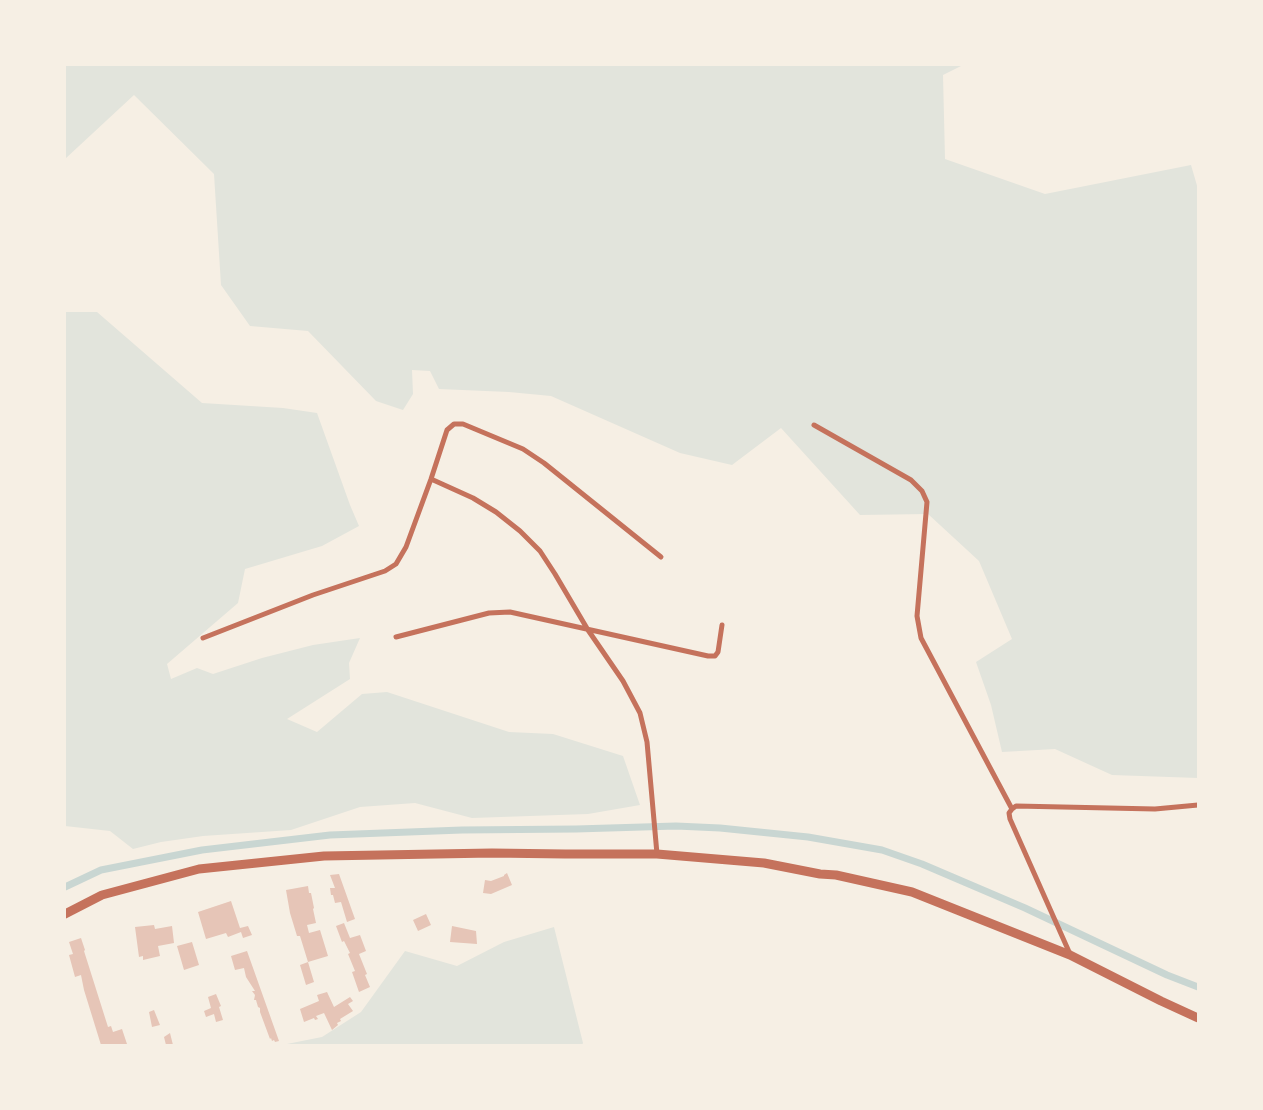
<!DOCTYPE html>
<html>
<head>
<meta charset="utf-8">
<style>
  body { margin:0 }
  #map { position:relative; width:1263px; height:1110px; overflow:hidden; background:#f6efe4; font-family:"Exo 2",sans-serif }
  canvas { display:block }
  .frame { position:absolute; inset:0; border:66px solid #f6efe4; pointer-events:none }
</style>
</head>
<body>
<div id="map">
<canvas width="1263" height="1110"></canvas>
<div class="frame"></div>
</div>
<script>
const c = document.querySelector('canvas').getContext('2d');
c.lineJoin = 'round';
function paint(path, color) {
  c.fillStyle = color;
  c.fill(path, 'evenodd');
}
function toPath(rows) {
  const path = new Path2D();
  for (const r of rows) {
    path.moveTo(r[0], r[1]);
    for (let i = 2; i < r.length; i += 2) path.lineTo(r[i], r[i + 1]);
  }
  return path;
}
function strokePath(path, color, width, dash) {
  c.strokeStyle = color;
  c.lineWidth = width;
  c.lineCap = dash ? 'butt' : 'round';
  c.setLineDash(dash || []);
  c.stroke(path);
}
paint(toPath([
  [65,65,963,65,943,75,945,159,1045,194,1191,165,1198,189,1198,778,1112,775,1055,749,1002,752,991,705,976,662,1012,639,979,561,928,514,860,515,781,428,732,465,680,453,551,396,509,392,439,389,430,371,412,370,413,394,403,410,376,401,308,331,250,326,221,285,214,174,134,95,65,159],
  [65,312,97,312,202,403,283,408,317,413,350,505,359,526,322,546,245,569,238,603,167,664,171,679,197,668,213,674,262,658,313,645,360,638,349,663,350,679,287,719,317,732,362,694,387,692,509,732,553,734,623,756,640,805,588,814,472,818,415,803,360,807,291,830,203,836,161,842,133,849,110,831,65,826],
  [554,927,583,1043,582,1045,282,1045,322,1037,361,1012,405,951,457,966,504,942]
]), '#e2e4dc');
strokePath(toPath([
  [65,887,101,870,202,850,330,835,462,830,576,829,676,826,720,828,808,837,882,850,922,864,1025,908,1167,975,1198,987]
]), '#c9d6d2', 7);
paint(toPath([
  [507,873,512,885,491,894,483,893,485,880,491,881,504,876,504,875],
  [339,874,355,919,347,922,341,902,335,903,333,895,331,895,330,888,335,888,330,875],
  [308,886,309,893,311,893,314,908,313,909,316,923,307,925,309,933,320,930,328,956,308,962,300,936,297,936,290,913,286,890],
  [231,901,240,928,248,926,252,935,243,938,241,932,228,937,226,933,206,939,198,912],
  [426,914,431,925,418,931,413,920],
  [344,923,350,938,360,935,366,951,359,954,367,974,365,975,370,987,359,992,352,972,355,971,348,954,350,953,344,941,342,942,336,926],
  [154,925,155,929,172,926,174,943,158,946,160,956,143,960,143,956,139,957,135,927],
  [452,926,476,931,477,944,450,942],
  [81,938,85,950,84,951,108,1027,111,1026,113,1032,122,1029,127,1044,123,1045,101,1045,84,990,81,975,75,977,69,955,73,954,69,942],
  [192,942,199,965,184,970,177,946],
  [247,951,279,1041,275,1042,274,1040,272,1041,271,1038,270,1039,260,1012,260,1008,258,1007,256,1000,254,1000,255,995,252,991,255,991,246,977,244,968,235,970,231,956],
  [308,962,314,982,306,985,300,965],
  [327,992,334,1007,350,997,353,1001,348,1004,353,1011,340,1019,341,1021,337,1023,338,1025,332,1030,324,1013,316,1016,318,1019,315,1020,314,1018,304,1022,300,1009,319,1001,317,995],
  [216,994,221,1006,219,1007,223,1020,216,1022,214,1014,206,1017,204,1011,211,1008,208,997],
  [154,1010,160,1025,152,1027,149,1012],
  [170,1033,173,1045,166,1045,164,1037]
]), '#e6c5b7');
strokePath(toPath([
  [814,425,911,480,922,491,927,502,917,616,921,638,1012,809],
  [431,479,473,498,496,512,520,531,540,551,555,574,588,630,623,681,640,713,647,742,657,854],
  [396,637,489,613,510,612,708,656,715,656,718,652,722,625],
  [203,638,313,595,385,571,396,564,406,547,431,479,447,430,454,424,463,424,523,449,544,463,661,557],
  [1070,954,1010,819,1009,813,1012,809,1016,806,1155,809,1198,805]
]), '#c5725c', 5);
strokePath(toPath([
  [65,914,102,895,199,869,324,856,492,853,565,854,657,854,764,863,820,874,836,875,912,892,1070,955,1161,1001,1198,1018]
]), '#c5725c', 9);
</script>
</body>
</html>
